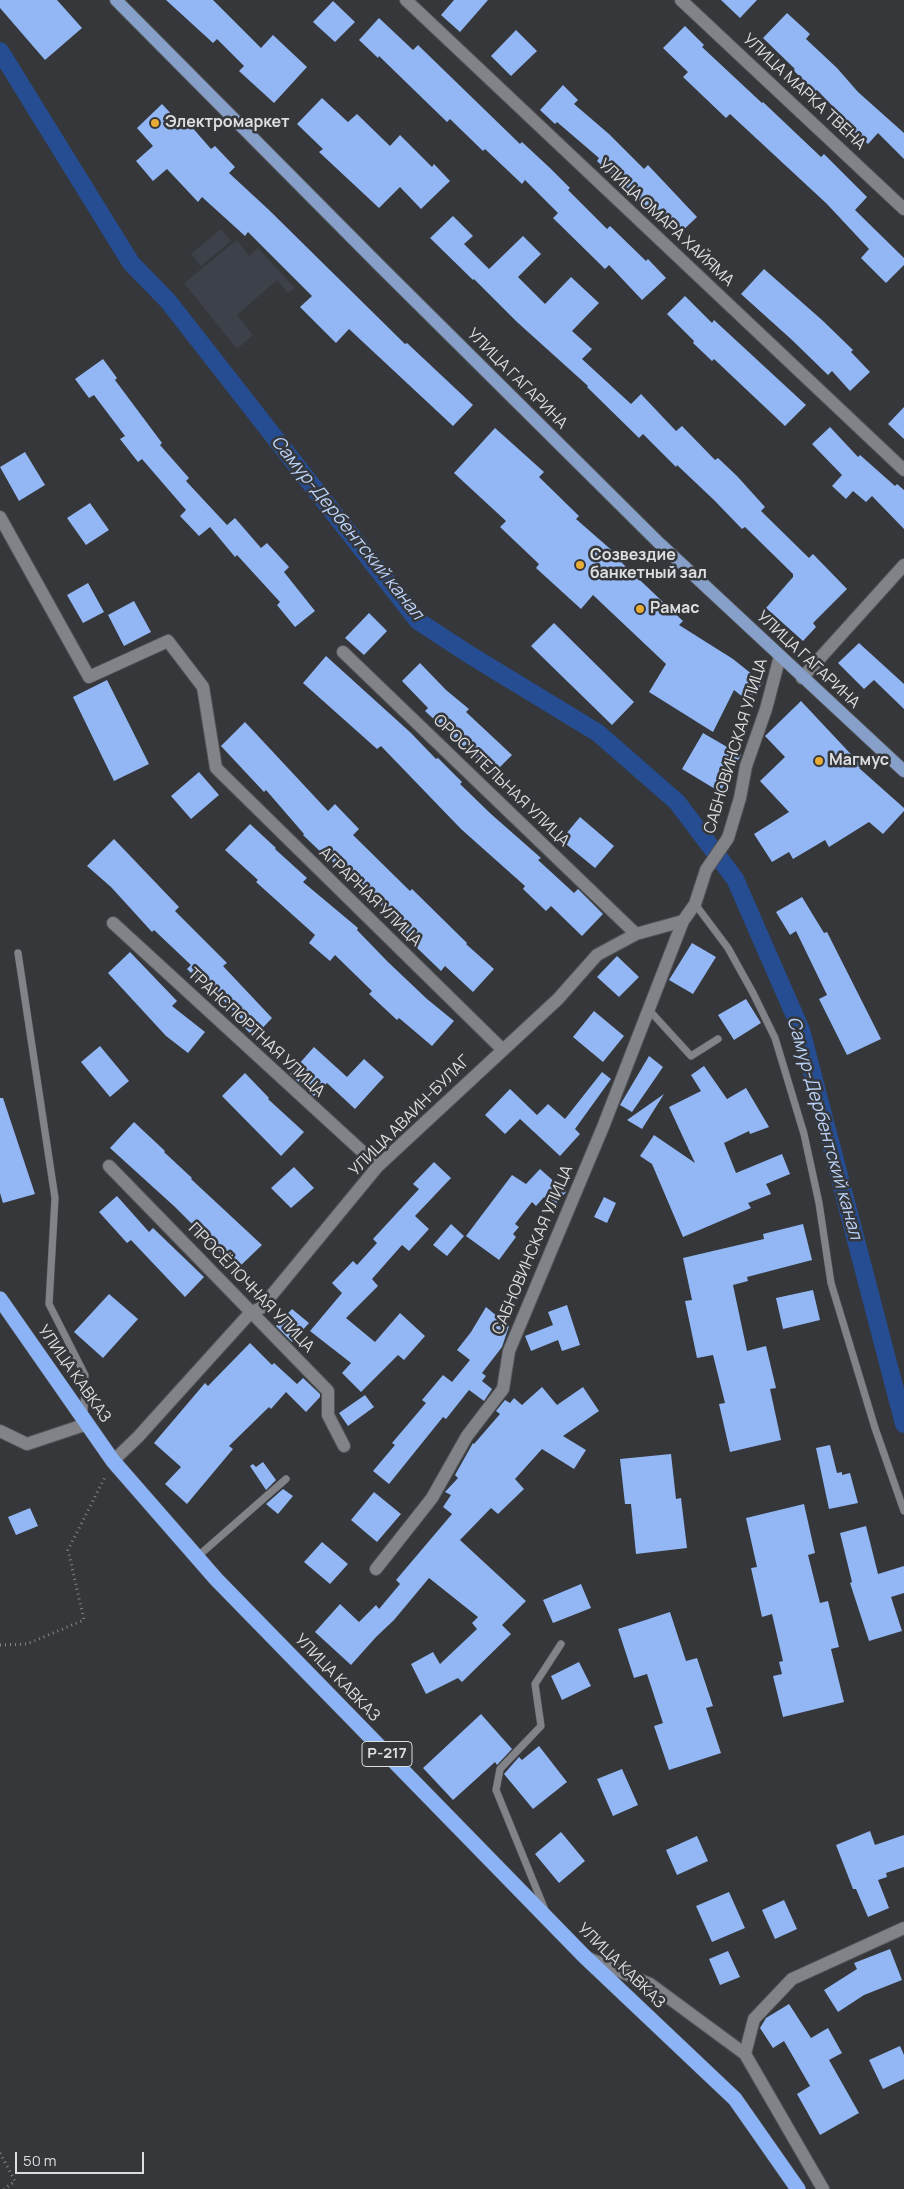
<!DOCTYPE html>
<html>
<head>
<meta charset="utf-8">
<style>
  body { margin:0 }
  #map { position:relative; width:904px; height:2189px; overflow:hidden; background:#35373b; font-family:Manrope,sans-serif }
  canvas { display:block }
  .scale { position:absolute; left:15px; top:2152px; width:129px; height:22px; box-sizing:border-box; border:2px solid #dcdee0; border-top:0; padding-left:6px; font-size:15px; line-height:18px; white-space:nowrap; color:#dcdee0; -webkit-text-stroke:4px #35373b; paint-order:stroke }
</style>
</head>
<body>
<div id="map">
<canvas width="904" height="2189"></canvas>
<div class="scale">50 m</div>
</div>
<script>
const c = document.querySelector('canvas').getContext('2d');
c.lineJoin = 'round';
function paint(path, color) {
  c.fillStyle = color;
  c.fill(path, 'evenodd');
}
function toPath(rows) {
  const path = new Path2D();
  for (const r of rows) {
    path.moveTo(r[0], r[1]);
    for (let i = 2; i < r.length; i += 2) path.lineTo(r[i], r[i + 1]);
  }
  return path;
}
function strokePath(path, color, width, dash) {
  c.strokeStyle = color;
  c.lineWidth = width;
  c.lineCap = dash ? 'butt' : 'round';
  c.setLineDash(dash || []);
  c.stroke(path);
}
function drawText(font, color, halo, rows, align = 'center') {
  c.font = font + ' Manrope,sans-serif';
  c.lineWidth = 5;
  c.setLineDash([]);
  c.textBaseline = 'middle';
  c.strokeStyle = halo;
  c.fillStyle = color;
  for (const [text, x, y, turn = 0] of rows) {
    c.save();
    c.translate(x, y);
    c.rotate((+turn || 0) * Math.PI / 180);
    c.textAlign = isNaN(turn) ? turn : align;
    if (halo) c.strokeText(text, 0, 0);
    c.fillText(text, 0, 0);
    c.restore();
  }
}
paint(toPath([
  [221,229,231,241,201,266,191,254],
  [237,240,249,256,258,248,295,288,288,293,277,280,237,315,253,335,237,349,184,283]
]), '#3c414a');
strokePath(toPath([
  [0,51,131,263,168,301,418,621,470,655,598,733,677,802,735,879,801,1030,904,1424]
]), '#264d91', 18);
paint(toPath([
  [0,0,57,0,82,28,45,60,0,8],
  [166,0,213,0,261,48,273,35,307,67,274,103,239,71,244,66,217,39,213,43],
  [454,0,488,0,460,32,441,15],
  [721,0,757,0,740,18],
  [333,1,355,22,335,42,313,22],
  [787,13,810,34,806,39,837,68,858,92,904,133,904,159,878,133,868,144,846,124,848,122,817,90,815,91,793,70,795,69,763,38],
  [379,18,413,50,418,45,520,144,522,142,550,168,570,188,568,190,607,229,610,226,646,261,648,259,666,278,642,300,609,265,605,269,553,218,558,213,525,180,522,184,485,149,483,151,450,119,447,122,379,56,378,58,359,40],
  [685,26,704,45,702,47,762,103,763,102,821,157,824,154,867,197,855,210,904,258,904,265,886,283,861,258,869,249,827,204,730,114,726,118,683,77,688,72,663,48],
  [516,30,537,51,511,76,491,56],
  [563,85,578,100,574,104,609,134,644,169,648,165,697,217,679,234,656,210,652,214,597,161,599,158,557,122,555,124,540,110],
  [322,98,348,122,357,114,390,146,400,135,432,167,434,164,450,181,421,209,400,187,379,208,319,152,323,149,297,124],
  [162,104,179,122,184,118,211,149,215,146,235,167,229,173,269,210,405,344,407,343,473,405,453,426,349,329,336,343,300,307,312,296,248,232,245,236,202,197,198,202,167,169,153,181,136,161,153,146,137,128],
  [453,216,473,236,464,244,489,269,523,236,541,254,518,277,545,304,571,277,599,303,572,331,592,349,582,359,631,404,641,394,676,431,682,426,715,460,718,458,737,476,765,507,761,511,809,558,813,554,847,589,813,623,816,627,803,641,766,608,793,577,793,574,745,527,742,529,714,500,677,465,676,467,643,434,639,438,587,387,588,386,517,322,474,279,473,280,430,238],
  [764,269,822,320,853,350,851,352,870,372,850,391,832,371,828,375,792,340,741,294],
  [685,296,712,323,714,320,806,405,785,426,714,359,712,361,693,343,694,341,667,314],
  [103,359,117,378,115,380,162,443,160,445,189,478,186,481,227,525,235,518,261,548,267,543,289,567,284,572,315,611,295,627,277,605,280,602,237,555,235,557,210,527,199,536,180,516,186,510,142,459,138,462,120,439,125,436,94,395,89,398,75,379],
  [904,407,904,439,888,424],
  [830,427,858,457,860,455,895,486,897,484,904,490,904,529,872,496,866,502,853,491,846,499,832,486,842,475,812,444],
  [495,428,544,472,539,477,579,516,576,519,624,561,622,563,683,621,679,625,733,659,763,683,748,701,734,690,713,732,649,692,666,664,593,595,581,609,536,568,539,564,500,527,506,521,454,473],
  [25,452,45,485,19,501,0,467],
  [90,503,109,530,86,545,67,518],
  [88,583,104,612,83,623,67,595],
  [134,601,151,632,124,646,108,615],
  [369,613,387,631,364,655,345,638],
  [554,623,634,702,612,725,531,646],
  [859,643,904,684,904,709,874,680,864,689,838,663],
  [326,656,411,733,436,759,438,758,462,782,460,784,491,814,541,858,538,860,574,893,578,889,603,914,582,936,551,906,546,911,523,889,525,886,461,829,381,746,377,749,303,683],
  [420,663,446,690,469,709,466,712,512,755,493,774,425,711,428,708,402,681],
  [107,680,149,764,114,781,73,697],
  [801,701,862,766,859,768,904,808,904,811,883,834,869,822,829,847,825,840,793,859,789,852,772,862,754,834,789,812,760,781,785,757,765,736],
  [245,722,328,811,335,804,359,829,353,835,410,891,412,889,467,943,466,944,494,969,473,992,445,966,441,971,413,944,415,942,363,886,360,889,329,858,328,859,303,835,304,834,266,790,264,792,221,746],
  [703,733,741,755,720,792,682,769],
  [199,772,219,795,191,819,171,796],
  [580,817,614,846,595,868,561,840],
  [250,824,276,848,275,849,307,878,303,882,358,928,357,930,388,962,427,999,454,1021,432,1046,399,1018,397,1020,369,994,372,991,335,955,330,961,309,943,315,935,256,882,258,880,225,850],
  [114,839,179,907,175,911,227,963,223,966,272,1018,254,1037,239,1022,242,1020,207,983,204,986,187,969,191,965,154,930,152,932,111,887,87,866],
  [802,897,824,933,827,932,881,1039,847,1055,819,999,827,995,796,931,790,935,776,912],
  [692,943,716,957,693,994,669,980],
  [130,952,177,1001,172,1006,205,1032,188,1053,166,1036,108,973],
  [617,956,639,977,619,997,597,977],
  [746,999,761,1023,734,1040,718,1015],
  [594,1011,624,1036,603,1062,573,1037],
  [100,1046,129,1081,110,1097,81,1062],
  [314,1047,347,1077,364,1059,384,1077,355,1109,327,1083,314,1096,290,1074],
  [649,1056,663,1067,632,1112,620,1105],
  [704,1066,727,1099,746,1088,769,1127,750,1134,749,1131,724,1143,736,1173,782,1154,790,1174,766,1184,771,1194,748,1203,751,1208,683,1237,652,1164,640,1156,654,1135,695,1163,669,1107,701,1091,691,1075],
  [602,1072,611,1079,575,1129,580,1134,560,1156,520,1119,505,1134,485,1115,510,1089,537,1115,548,1104,565,1119],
  [245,1073,269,1098,268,1099,304,1132,281,1156,222,1096],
  [664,1094,642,1129,627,1120],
  [0,1098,3,1098,35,1194,3,1203,0,1193],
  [134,1122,165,1151,164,1152,192,1178,191,1179,262,1245,237,1269,175,1207,110,1148],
  [434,1162,451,1178,415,1216,429,1229,409,1251,402,1245,372,1279,378,1286,346,1318,375,1342,400,1313,425,1336,404,1360,398,1355,361,1392,342,1373,351,1363,310,1331,342,1293,332,1283,353,1261,357,1265,377,1243,373,1239,419,1189,413,1184],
  [294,1167,314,1188,291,1208,271,1188],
  [540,1169,566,1192,554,1206,544,1197,536,1206,532,1202,515,1224,519,1227,513,1234,516,1237,499,1260,466,1236,512,1175,526,1184],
  [117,1196,149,1232,153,1228,204,1277,185,1297,131,1240,127,1243,99,1212],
  [604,1197,616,1203,607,1223,594,1217],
  [451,1224,464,1236,447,1256,433,1245],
  [803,1224,812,1260,747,1277,748,1281,733,1285,747,1351,766,1346,776,1388,770,1389,781,1440,730,1452,719,1404,725,1403,713,1355,697,1358,685,1301,692,1300,683,1258,764,1239,763,1234],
  [813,1290,820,1320,783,1329,776,1298],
  [109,1294,138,1319,103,1358,74,1332],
  [567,1305,580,1345,562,1351,558,1340,531,1351,525,1336,553,1325,548,1312],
  [486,1307,509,1326,502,1347,482,1373,486,1376,482,1381,492,1389,484,1401,469,1390,446,1419,443,1417,389,1484,373,1471,395,1445,392,1443,426,1403,422,1400,443,1375,452,1382,470,1360,457,1350,471,1332],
  [292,1309,309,1323,292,1342,276,1326],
  [250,1343,272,1365,274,1363,297,1384,303,1378,320,1394,320,1397,306,1412,286,1392,271,1409,269,1407,229,1446,233,1449,187,1504,165,1484,181,1467,154,1443,205,1383,208,1386],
  [542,1387,557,1405,583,1387,599,1411,563,1436,586,1450,574,1469,542,1449,515,1479,524,1489,498,1514,491,1508,460,1540,526,1601,502,1625,511,1634,462,1682,458,1678,426,1694,411,1664,433,1652,440,1664,477,1629,472,1623,478,1617,429,1578,394,1620,376,1637,351,1665,315,1632,340,1604,359,1622,376,1605,379,1609,400,1584,396,1580,452,1514,443,1507,451,1495,445,1492,458,1478,455,1475,473,1443,474,1444,500,1414,496,1411,505,1400,510,1403,514,1398,522,1405],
  [365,1395,374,1407,348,1426,339,1413],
  [830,1445,837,1473,842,1472,842,1475,850,1473,858,1503,829,1509,816,1448],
  [671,1454,676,1499,681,1498,687,1548,636,1554,631,1504,625,1504,620,1459],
  [263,1462,276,1480,266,1490,250,1466,253,1464,256,1467],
  [283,1489,293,1496,278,1514,266,1504],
  [374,1492,401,1514,377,1542,351,1520],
  [804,1504,815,1553,808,1555,820,1603,828,1601,839,1647,831,1649,844,1702,783,1717,773,1676,782,1674,779,1662,783,1661,772,1614,762,1617,751,1568,757,1567,746,1518],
  [30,1508,38,1526,16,1535,8,1517],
  [866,1526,878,1574,904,1566,904,1593,891,1597,902,1631,869,1641,850,1583,852,1582,840,1533],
  [322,1542,348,1564,330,1584,304,1562],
  [581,1584,591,1608,553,1623,543,1600],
  [670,1612,686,1661,697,1658,713,1706,706,1708,721,1753,669,1770,654,1726,663,1723,647,1674,634,1678,618,1629],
  [579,1662,591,1686,562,1700,551,1676],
  [481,1714,512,1749,497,1765,495,1762,453,1800,423,1768],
  [539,1746,567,1782,533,1809,504,1774,519,1757,522,1760],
  [622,1769,638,1805,613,1816,597,1779],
  [870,1831,875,1845,904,1835,904,1867,886,1873,887,1877,878,1880,889,1908,868,1917,856,1889,853,1889,836,1845],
  [561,1832,585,1861,559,1883,535,1854],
  [697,1836,708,1861,677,1875,666,1850],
  [729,1892,745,1928,712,1942,696,1906],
  [784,1900,797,1929,775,1939,762,1910],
  [890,1949,902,1980,864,1995,838,2012,824,1990,857,1969,854,1963],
  [728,1951,740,1977,720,1985,709,1959],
  [789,2004,811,2038,828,2028,842,2053,829,2060,859,2113,820,2135,797,2094,810,2086,784,2041,773,2048,760,2028,766,2018],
  [900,2046,904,2055,904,2079,883,2089,869,2060]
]), '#92b7f4');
const lane = toPath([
  [695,904,728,948,753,993,775,1038,804,1134,819,1203,831,1283,875,1428,904,1511],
  [18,953,55,1198,49,1304,85,1375,84,1416],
  [649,1010,691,1056,718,1039],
  [197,1557,286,1479],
  [545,1910,496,1790,500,1769,541,1726,535,1684,561,1644]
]);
const street = toPath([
  [406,0,904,470],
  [681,0,904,209],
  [0,517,89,677,168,641,203,687,216,768,502,1049],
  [343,652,636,934],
  [802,678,904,565],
  [113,923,378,1166],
  [109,1166,328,1391,328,1415,344,1446],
  [0,1431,27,1444,87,1424],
  [113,1461,138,1437,251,1312,261,1308,378,1166,558,999,597,955,636,934,683,921,695,904,706,870,728,838,740,798,746,766,766,709,780,656],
  [376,1569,432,1498,467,1436,503,1389,509,1351,603,1127,683,921],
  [588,1958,650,1984,745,2054],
  [823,2189,745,2054,754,2019,792,1979,904,1928]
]);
const primary = toPath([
  [116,0,381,267,658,542,904,771]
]);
const highway = toPath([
  [0,1299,113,1461,216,1579,584,1956,735,2099,798,2189]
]);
strokePath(lane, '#525457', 8);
strokePath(street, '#525457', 14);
strokePath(primary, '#525457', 14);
strokePath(highway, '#525457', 16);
strokePath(toPath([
  [0,1645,27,1644,84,1620,68,1550,106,1475],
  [0,2153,15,2181,4,2189]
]), '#848689', 3, [1, 4]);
strokePath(lane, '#818388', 7);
strokePath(street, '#818388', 12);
strokePath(primary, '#87a0c9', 12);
strokePath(highway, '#8bb3f5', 15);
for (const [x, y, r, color] of [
  [155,123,5,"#e7ac36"],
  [580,565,5,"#e7ac36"],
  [640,609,5,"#e7ac36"],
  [819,761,5,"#e7ac36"]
]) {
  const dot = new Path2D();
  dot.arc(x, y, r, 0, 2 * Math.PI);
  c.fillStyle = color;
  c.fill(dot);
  strokePath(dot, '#35373b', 2);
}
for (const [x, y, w] of [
  [387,1754,50]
]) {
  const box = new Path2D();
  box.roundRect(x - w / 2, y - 12.5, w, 25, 4);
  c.fillStyle = '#35373b';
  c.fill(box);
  strokePath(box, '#dcdee0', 1);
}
drawText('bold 15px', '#dcdee0', null, [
  ["Р-217",387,1754]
]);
drawText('16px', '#dcdee0', '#35373b', [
  ["УЛИЦА МАРКА ТВЕНА",804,92,43],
  ["УЛИЦА ОМАРА ХАЙЯМА",666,223,43],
  ["УЛИЦА ГАГАРИНА",517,379,45],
  ["УЛИЦА ГАГАРИНА",808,660,43],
  ["САБНОВИНСКАЯ УЛИЦА",736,746,-73],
  ["ОРОСИТЕЛЬНАЯ УЛИЦА",501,781,44],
  ["АГРАРНАЯ УЛИЦА",370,897,44],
  ["ТРАНСПОРТНАЯ УЛИЦА",256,1033,43],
  ["УЛИЦА АВАИН-БУЛАГ",410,1116,-45],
  ["САБНОВИНСКАЯ УЛИЦА",533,1250,-67],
  ["ПРОСЁЛОЧНАЯ УЛИЦА",251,1288,46],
  ["УЛИЦА КАВКАЗ",74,1374,55],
  ["УЛИЦА КАВКАЗ",337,1678,46],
  ["УЛИЦА КАВКАЗ",621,1966,44]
]);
drawText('bold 16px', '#dcdee0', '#35373b', [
  ["Электромаркет",165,123],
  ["Созвездие",590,556],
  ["банкетный зал",590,574],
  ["Рамас",650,609],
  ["Магмус",829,761]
], 'left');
drawText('italic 18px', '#bbd3fa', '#35373b', [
  ["Самур-Дербентский канал",347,528,51],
  ["Самур-Дербентский канал",824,1128,74]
]);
</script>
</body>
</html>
